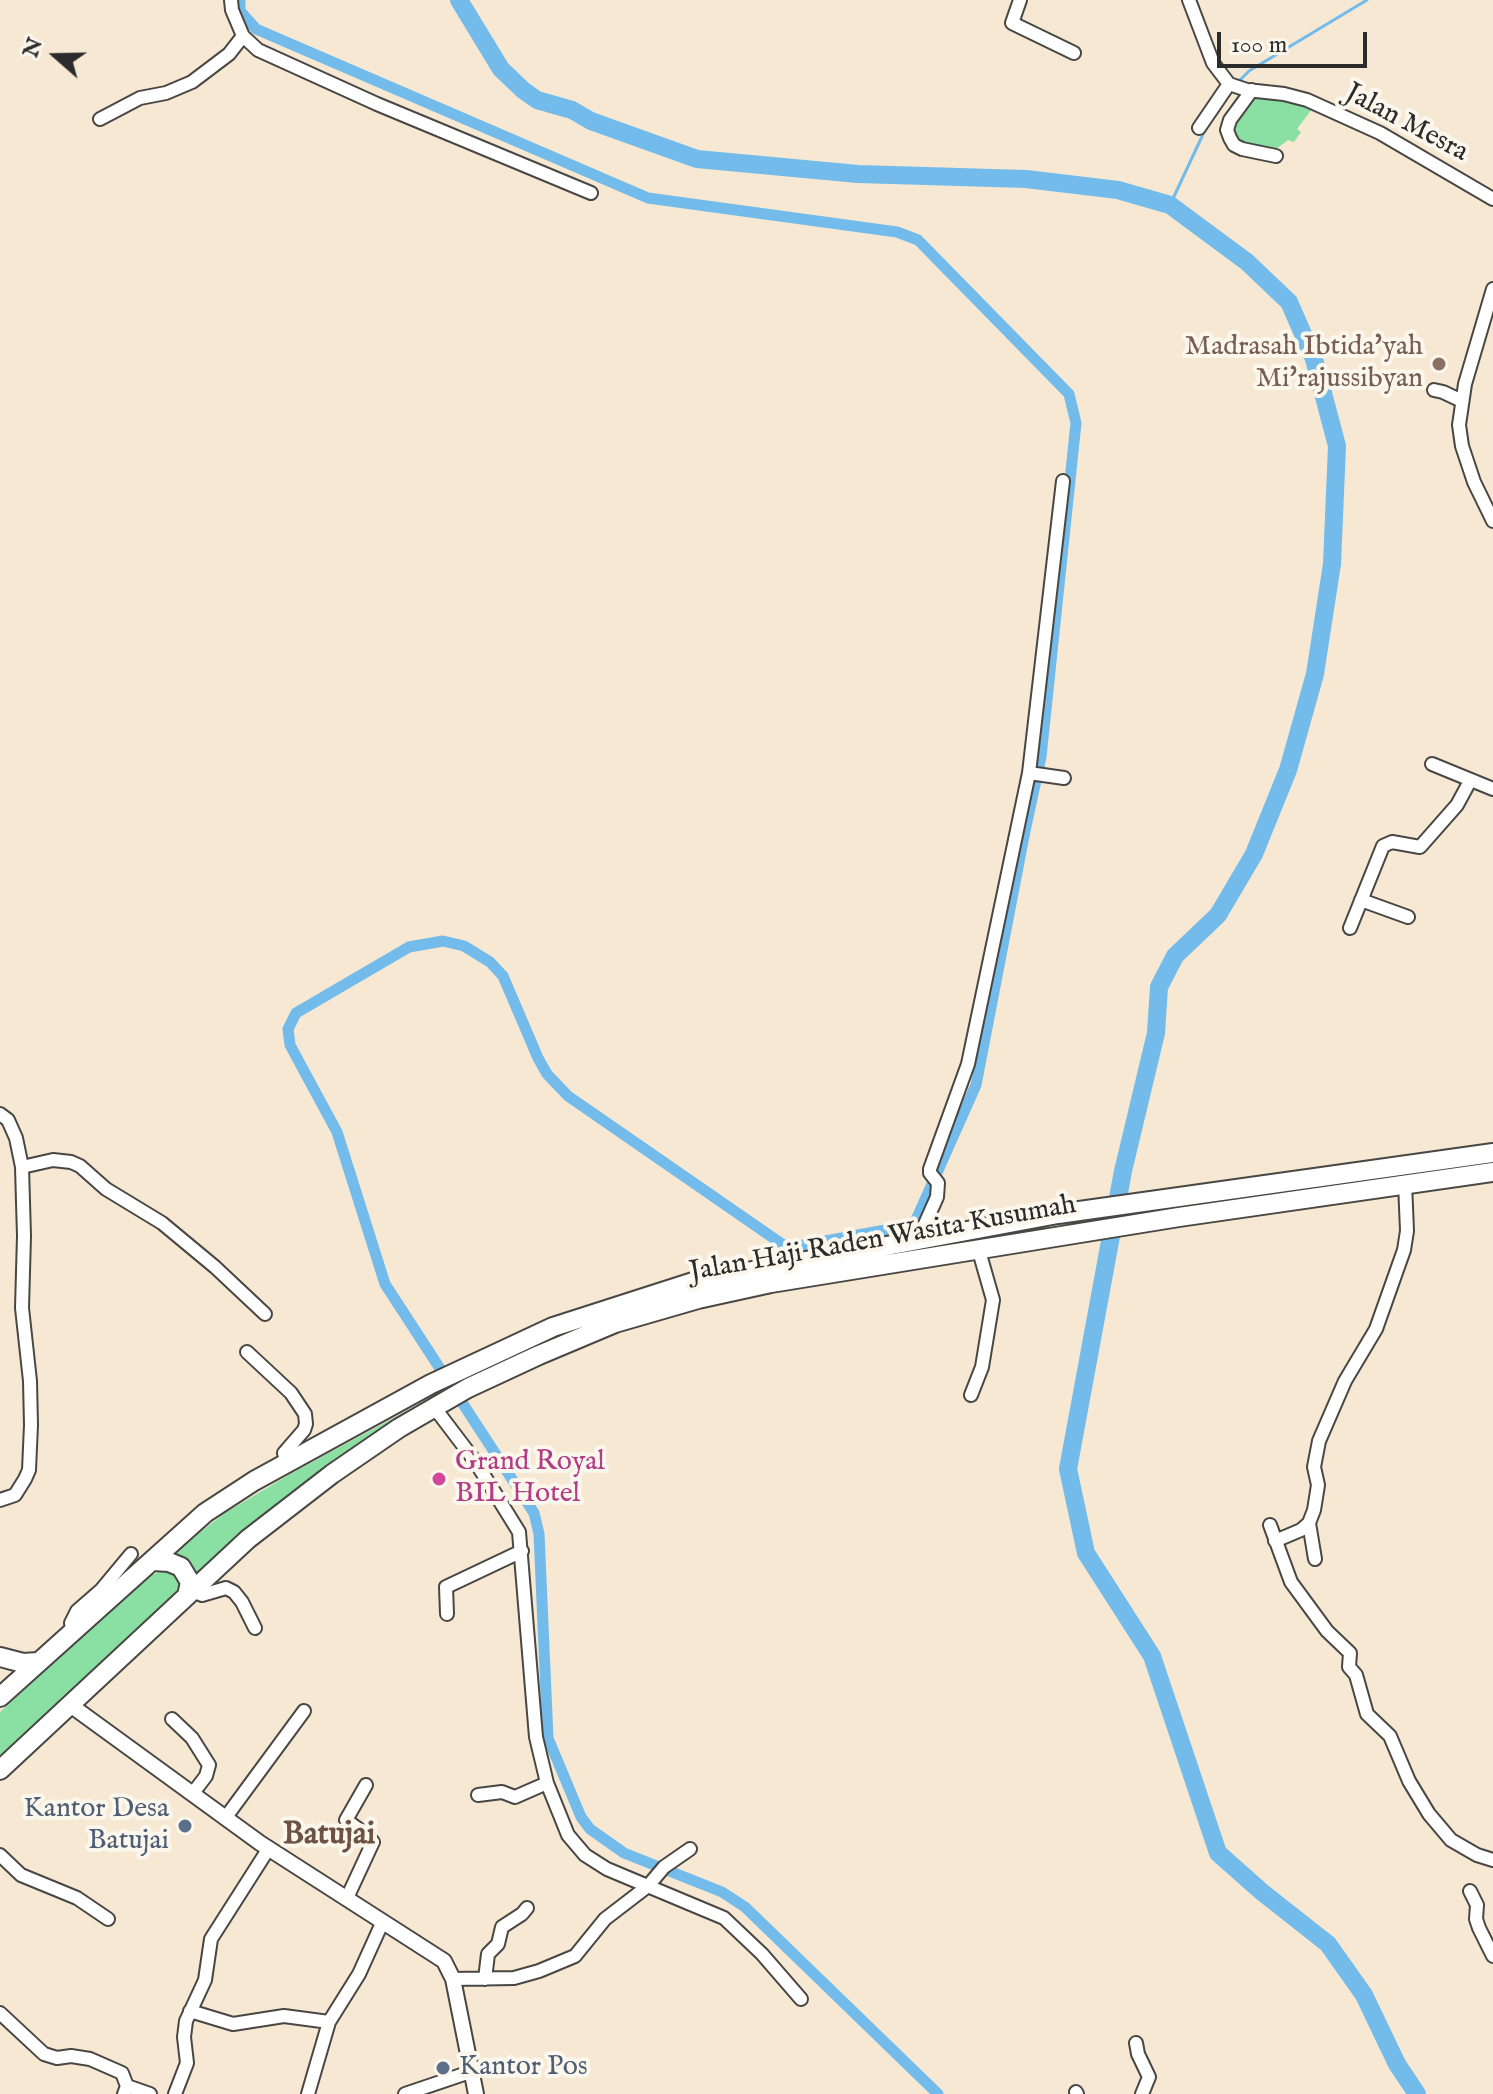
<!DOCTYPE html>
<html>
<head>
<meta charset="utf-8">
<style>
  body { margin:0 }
  #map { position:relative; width:1493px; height:2094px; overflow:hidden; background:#f6e8d2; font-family:"IM FELL English",serif }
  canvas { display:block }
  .north { position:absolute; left:16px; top:16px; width:80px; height:80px; -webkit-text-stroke:6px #fbf7ec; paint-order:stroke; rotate:290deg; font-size:22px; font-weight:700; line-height:32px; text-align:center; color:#2b2b2b }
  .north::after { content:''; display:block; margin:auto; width:28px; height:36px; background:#2b2b2b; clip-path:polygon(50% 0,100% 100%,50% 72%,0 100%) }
  .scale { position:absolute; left:1217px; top:32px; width:150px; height:36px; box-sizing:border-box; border:4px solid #2b2b2b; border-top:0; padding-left:10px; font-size:24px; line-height:28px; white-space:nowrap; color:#2b2b2b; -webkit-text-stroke:6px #fbf7ec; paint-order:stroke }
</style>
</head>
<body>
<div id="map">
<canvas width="1493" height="2094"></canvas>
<div class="north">N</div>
<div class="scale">100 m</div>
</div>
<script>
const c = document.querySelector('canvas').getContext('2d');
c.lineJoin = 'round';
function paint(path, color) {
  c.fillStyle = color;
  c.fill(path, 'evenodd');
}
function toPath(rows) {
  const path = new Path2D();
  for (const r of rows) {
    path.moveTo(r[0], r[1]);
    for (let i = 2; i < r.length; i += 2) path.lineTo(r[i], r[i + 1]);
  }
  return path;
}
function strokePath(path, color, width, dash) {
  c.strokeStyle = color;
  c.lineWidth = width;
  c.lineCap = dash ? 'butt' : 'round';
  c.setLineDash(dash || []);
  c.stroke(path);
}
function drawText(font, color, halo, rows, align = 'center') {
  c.font = font + ' "IM FELL English",serif';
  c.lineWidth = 8;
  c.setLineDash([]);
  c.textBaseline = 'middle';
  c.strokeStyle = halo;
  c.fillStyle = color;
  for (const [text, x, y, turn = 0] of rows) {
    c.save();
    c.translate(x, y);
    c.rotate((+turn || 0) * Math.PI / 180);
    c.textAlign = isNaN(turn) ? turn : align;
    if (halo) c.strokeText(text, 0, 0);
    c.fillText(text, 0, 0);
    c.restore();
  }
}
paint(toPath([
  [1252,96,1282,100,1312,109,1297,129,1301,132,1294,142,1288,140,1271,153,1246,146,1226,129],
  [438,1394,441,1398,196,1584,197,1574,192,1566,170,1555,225,1513,292,1473],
  [161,1571,171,1572,179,1578,179,1586,174,1598,0,1760,0,1712,136,1587,148,1577]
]), '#8adfa2');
strokePath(toPath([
  [1239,81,1249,71,1367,0],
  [1170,205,1205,130]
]), '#72bbea', 3);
strokePath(toPath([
  [240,0,240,11,256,29,648,198,897,232,918,240,1069,394,1076,423,1041,757,1025,831,976,1085,916,1220,907,1226,793,1247,782,1244,568,1096,547,1074,538,1058,503,976,490,962,464,946,443,941,409,947,296,1013,288,1029,290,1045,337,1132,385,1284,534,1513,539,1534,548,1738,581,1817,590,1829,624,1853,722,1892,745,1907,938,2094]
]), '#72bbea', 11);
strokePath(toPath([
  [459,0,501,69,523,90,537,100,572,110,591,121,697,159,858,174,1026,179,1118,190,1170,205,1247,262,1289,302,1314,359,1337,446,1332,564,1315,674,1288,770,1254,854,1218,915,1175,956,1159,987,1156,1033,1123,1171,1068,1469,1086,1553,1152,1656,1218,1853,1262,1892,1328,1944,1364,1995,1397,2064,1417,2094]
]), '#72bbea', 18);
const minor = toPath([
  [231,0,232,10,243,36,258,50,377,104,591,193],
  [1020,0,1012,23,1074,53],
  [1189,0,1213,63,1229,84,1247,90,1284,94,1307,100,1380,133,1493,199],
  [1252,90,1230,120,1227,130,1230,138,1234,145,1242,149,1276,156],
  [100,119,140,98,166,93,192,82,229,54,243,36],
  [1199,128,1229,84],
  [1493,289,1465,384,1459,425,1462,446,1474,482,1493,521],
  [1434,390,1443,392,1462,401],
  [1432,764,1493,789],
  [1029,773,1064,778],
  [1361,900,1408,917],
  [1350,928,1383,846,1392,842,1420,847,1457,805,1470,781],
  [0,1114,8,1120,16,1138,22,1167,24,1236,22,1308,30,1381,31,1425,29,1470,25,1479,15,1495,0,1500],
  [22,1167,53,1160,71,1162,80,1166,106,1189,162,1223,215,1267,265,1314],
  [917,1242,937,1197,938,1183,930,1173,930,1169,968,1064,1029,773,1063,481],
  [247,1352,291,1393,305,1414,306,1424,304,1430,284,1453,287,1463],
  [971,1395,982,1367,993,1300,979,1251],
  [434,1407,475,1461,519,1532,536,1737,547,1783,568,1835,585,1855,607,1869,724,1918,762,1954,801,1999],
  [1309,1523,1315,1559],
  [1270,1525,1291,1582,1327,1631,1350,1653,1349,1667,1356,1675,1367,1714,1390,1736,1409,1781,1429,1814,1451,1840,1477,1855,1493,1860],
  [1275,1541,1301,1530,1309,1523,1314,1510,1318,1485,1314,1467,1319,1441,1345,1381,1376,1329,1404,1250,1407,1231,1405,1183],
  [192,1591,202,1595,226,1588,234,1592,242,1602,255,1628],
  [447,1614,446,1587,522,1551],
  [73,1631,71,1623,77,1611,101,1590,131,1554],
  [172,1719,192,1738,209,1765,206,1776,193,1793],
  [478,1795,502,1792,515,1797,547,1783],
  [226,1817,304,1711],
  [0,1855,21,1875,77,1898,108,1919],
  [1470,1891,1477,1905,1476,1919,1479,1928,1493,1956],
  [347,1898,373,1842,368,1836,346,1820,366,1785],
  [453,1979,514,1978,539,1971,575,1956,605,1919,648,1886,664,1867,690,1849],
  [485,1979,488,1954,498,1944,502,1927,522,1914,527,1908],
  [190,2011,233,2024,284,2016,329,2022],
  [0,2013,44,2054,57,2058,71,2056,90,2059,122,2073,127,2086,124,2094],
  [1136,2043,1138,2054,1149,2077,1142,2094],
  [127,2086,150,2094],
  [1076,2092,1077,2094],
  [175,2094,187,2063,184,2037,186,2021,205,1980,211,1939,269,1848],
  [308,2094,329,2022,359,1974,383,1921],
  [405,2094,470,2072]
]);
const major = toPath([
  [69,1704,260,1843,444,1961,453,1979,476,2094]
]);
const highway = toPath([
  [153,1561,169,1562,181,1567,190,1582,187,1596],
  [0,1657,23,1663,38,1662],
  [0,1697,205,1513,254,1481,431,1384,553,1327,693,1282,1058,1214,1493,1153],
  [0,1770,248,1539,332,1474,399,1428,468,1388,539,1355,615,1323,698,1299,771,1283,1179,1217,1493,1172]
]);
strokePath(minor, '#494744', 16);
strokePath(major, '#494744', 18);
strokePath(highway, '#494744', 22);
strokePath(minor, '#fff', 12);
strokePath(major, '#fff', 14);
strokePath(highway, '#fff', 18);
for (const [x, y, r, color] of [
  [1439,364,8,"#8d6e63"],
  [439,1479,8,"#d1479c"],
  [185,1826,8,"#5c6f8a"],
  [443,2068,8,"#5c6f8a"]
]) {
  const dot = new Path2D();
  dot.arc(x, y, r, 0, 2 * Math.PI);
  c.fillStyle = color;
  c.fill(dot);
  strokePath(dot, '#fbf7ec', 3);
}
drawText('28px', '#2b2b2b', '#fbf7ec', [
  ["Jalan Mesra",1406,124,28],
  ["Jalan Haji Raden Wasita Kusumah",883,1240,-10]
]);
drawText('28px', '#785e54', '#fbf7ec', [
  ["Madrasah Ibtida'yah",1423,348],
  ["Mi'rajussibyan",1423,380]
], 'right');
drawText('28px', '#b23c85', '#fbf7ec', [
  ["Grand Royal",455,1463],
  ["BIL Hotel",455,1495]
], 'left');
drawText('28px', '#4e5e75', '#fbf7ec', [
  ["Kantor Desa",169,1810],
  ["Batujai",169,1842],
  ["Kantor Pos",459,2068,"left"]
], 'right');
drawText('bold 32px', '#6c5345', '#fbf7ec', [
  ["Batujai",329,1836]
]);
</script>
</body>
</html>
